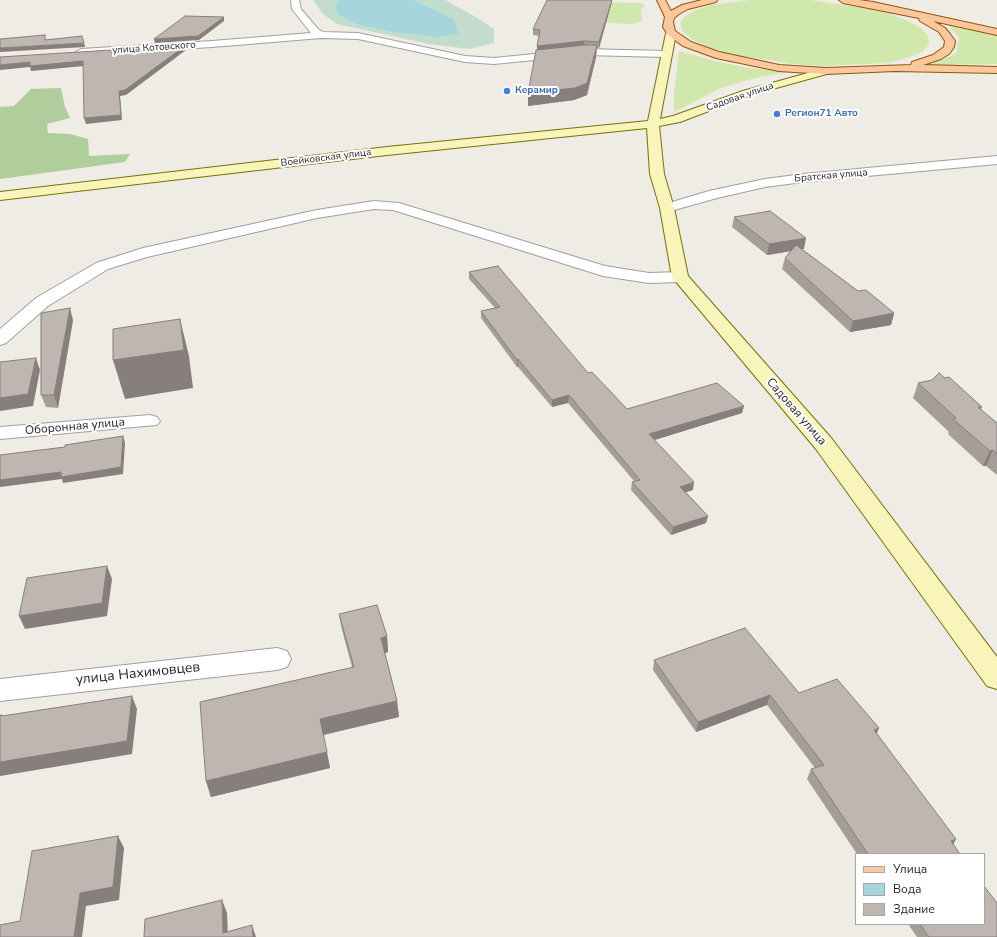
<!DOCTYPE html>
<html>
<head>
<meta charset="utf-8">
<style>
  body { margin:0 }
  #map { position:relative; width:997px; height:937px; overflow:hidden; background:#efebe5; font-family:"Nunito Sans",sans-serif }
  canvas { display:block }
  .legend { position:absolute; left:855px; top:853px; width:130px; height:72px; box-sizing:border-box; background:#fff; border:1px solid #a5a5a5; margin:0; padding:5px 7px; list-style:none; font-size:12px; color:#1f1f1f }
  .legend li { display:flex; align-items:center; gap:8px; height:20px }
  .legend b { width:20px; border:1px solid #a5a5a5 }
</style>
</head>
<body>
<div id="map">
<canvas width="997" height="937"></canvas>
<ul class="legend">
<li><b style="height:5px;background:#fac89f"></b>Улица</li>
<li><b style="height:11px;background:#a6d6dc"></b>Вода</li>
<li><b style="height:11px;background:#c0b6b1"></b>Здание</li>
</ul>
</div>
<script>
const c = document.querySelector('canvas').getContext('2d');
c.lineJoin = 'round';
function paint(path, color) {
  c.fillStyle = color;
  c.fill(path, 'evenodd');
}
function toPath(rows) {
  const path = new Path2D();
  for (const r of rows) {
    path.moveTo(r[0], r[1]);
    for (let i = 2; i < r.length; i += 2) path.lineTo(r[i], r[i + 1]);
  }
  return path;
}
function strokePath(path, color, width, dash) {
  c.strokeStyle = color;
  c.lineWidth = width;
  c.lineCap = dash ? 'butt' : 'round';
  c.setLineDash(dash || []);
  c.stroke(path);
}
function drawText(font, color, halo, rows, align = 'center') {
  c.font = font + ' "Nunito Sans",sans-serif';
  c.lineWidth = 4;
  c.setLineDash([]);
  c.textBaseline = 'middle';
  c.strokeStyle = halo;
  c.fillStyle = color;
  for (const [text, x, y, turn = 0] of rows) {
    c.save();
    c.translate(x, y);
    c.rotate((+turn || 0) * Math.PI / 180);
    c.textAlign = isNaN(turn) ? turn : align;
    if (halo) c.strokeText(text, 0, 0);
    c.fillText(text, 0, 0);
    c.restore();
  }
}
paint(toPath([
  [750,0,810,0,863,8,887,13,906,20,921,28,928,36,929,44,922,52,907,58,885,63,826,66,794,64,734,55,710,48,693,40,683,32,680,24,684,17,695,10,711,5],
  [590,2,641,3,645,6,641,9,642,21,631,24,595,22],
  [948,24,997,35,997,64,930,65,956,54,959,38],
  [679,51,715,61,749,68,789,72,755,78,721,88,674,112,674,95]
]), '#d1e8ac');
paint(toPath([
  [61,88,65,107,70,118,47,124,48,133,70,134,88,139,89,156,130,154,125,162,0,179,0,107,14,106,31,89]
]), '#b0ce9b');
paint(toPath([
  [313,0,339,0,336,3,454,19,414,0,445,0,476,17,494,29,494,43,469,49,429,44,337,24,323,14]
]), '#c2ddce');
paint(toPath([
  [339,0,414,0,454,19,458,34,437,37,394,32,357,24,338,14,335,3]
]), '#a6d6dc');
const street = toPath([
  [291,0,299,0,301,9,318,29,323,32,358,33,465,56,494,58,584,49,667,51,672,54,667,57,584,55,494,64,465,62,358,39,321,38,212,47,81,55,76,52,81,49,212,41,311,33,292,9,291,0],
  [997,156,997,164,803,182,765,187,717,198,667,212,662,211,660,208,662,205,709,191,765,179,803,174,997,156],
  [374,201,399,203,605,266,649,273,680,272,686,273,688,277,686,281,680,282,649,283,603,276,393,210,374,209,317,218,147,257,108,269,48,306,6,343,0,345,0,329,36,298,96,263,143,248,317,210,374,201],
  [150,415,157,417,160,421,157,425,0,439,0,427,150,415],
  [277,648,287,651,291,659,287,667,277,670,0,701,0,679,277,648]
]);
const secondary = toPath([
  [671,30,676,33,660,119,673,116,743,91,826,68,831,71,830,73,751,95,680,122,659,126,664,174,674,208,688,276,832,439,997,657,997,689,987,686,816,449,672,277,660,208,650,174,647,128,387,155,0,200,0,192,387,147,648,121,666,33,671,30]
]);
const primary = toPath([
  [657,0,665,0,671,11,682,5,702,0,717,0,716,2,688,9,679,14,674,18,673,22,675,31,691,42,719,52,779,65,826,68,911,65,912,62,933,55,944,47,945,41,939,32,920,21,919,18,843,3,839,0,859,0,873,2,997,29,997,35,933,21,945,28,950,34,955,41,954,47,949,54,941,59,923,65,997,67,997,73,895,71,826,74,779,71,716,58,683,46,668,35,663,27,665,17,657,0]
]);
strokePath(street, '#a0a0a0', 2);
strokePath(secondary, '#747307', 2);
strokePath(primary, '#965403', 2);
paint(street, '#fff');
paint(secondary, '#f8f4ba');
paint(primary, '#fac89f');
paint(toPath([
  [612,0,611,5,599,48,597,48,596,57,587,95,574,100,528,106,539,36,533,35,533,29,559,1],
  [734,217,804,249,802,249,858,291,894,313,891,325,850,332,782,269,785,258,791,251,767,255,732,227],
  [469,272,588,373,627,409,742,413,654,440,693,490,686,492,708,516,706,523,671,535,631,490,632,482,634,481,568,403,552,407,518,367,517,367,481,318,481,311,495,308,469,279],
  [73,320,58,408,46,407,41,395],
  [945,378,982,407,981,410,997,423,997,475,986,466,983,466,948,434,949,432,913,398,918,383],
  [339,614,387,636,388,652,385,653,397,701,399,717,323,735,330,768,211,797,206,781,352,667,342,630],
  [654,660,799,693,877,734,960,854,857,854,807,779,811,769,815,768,767,705,696,732,653,670],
  [908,924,984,924,997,937,917,937]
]), '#a59d98');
paint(toPath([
  [612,0,611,5,599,48,599,42],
  [224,17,224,21,199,40,155,43,154,39],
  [584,41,584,48,537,52,537,46],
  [84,43,85,47,0,52,0,48],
  [597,45,596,57,587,95,574,100,528,106,528,93],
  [185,46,186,50,126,95,120,96,122,120,86,124,84,118,119,91],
  [83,61,84,66,31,71,30,67,0,70,0,65,30,62],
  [806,238,804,249,767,255,769,244],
  [70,308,73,320,58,408,54,395],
  [894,313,891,325,850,332,853,321],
  [180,319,189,356,193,388,125,399,113,360],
  [36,358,40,370,33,406,0,411,0,398],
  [518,359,518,367,517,367,517,360],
  [569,395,568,403,552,407,552,400],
  [744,406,742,413,648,442,649,434],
  [123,436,125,443,123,474,63,483,62,479,0,487,0,480],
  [993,450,986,466,983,466,990,451],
  [694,482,693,490,679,494,680,487],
  [708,516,706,523,671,535,673,527],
  [107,566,112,579,107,616,25,629,19,616],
  [387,636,388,652,383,654,381,638],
  [770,695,767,705,696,732,698,722],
  [132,696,137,709,132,754,0,776,0,762],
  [397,701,399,717,323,735,320,719],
  [879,728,875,738,874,730],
  [327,752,330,768,211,797,206,781],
  [118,836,124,848,119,900,86,906,82,937,74,937,80,893],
  [956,839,951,849,951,841],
  [222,900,227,913,228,937,223,933],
  [252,925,256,937,253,937]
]), '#867f7c');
const building = toPath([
  [547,0,612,0,599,42,584,41,537,46,540,30,533,29,547,0],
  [185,16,224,17,198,36,154,39,185,16],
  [45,35,45,40,82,36,84,43,0,48,0,39,45,35],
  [585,45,597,45,587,83,575,88,528,93,536,50,585,45],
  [185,46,125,90,119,91,121,115,84,118,83,61,30,66,30,62,0,65,0,57,111,50,111,52,185,46],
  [770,211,806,238,769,244,734,217,770,211],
  [796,245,858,291,866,290,894,313,853,321,785,258,796,245],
  [498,266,588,373,592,372,627,409,717,383,744,406,649,434,694,482,680,487,708,516,673,527,632,482,640,480,569,395,552,400,518,359,517,360,481,311,500,307,469,272,498,266],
  [70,308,54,395,41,395,41,313,70,308],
  [180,319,184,350,113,360,113,329,180,319],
  [36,358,28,394,0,398,0,362,36,358],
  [939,373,945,378,949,377,982,407,978,407,997,423,997,454,993,450,990,451,953,419,956,418,918,383,932,380,939,373],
  [123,436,121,467,61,477,61,472,0,480,0,455,65,447,65,445,123,436],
  [107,566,102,603,19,616,27,578,107,566],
  [377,605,387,636,381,638,397,701,320,719,327,752,206,781,200,702,354,667,339,614,377,605],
  [745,628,799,693,837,679,879,728,874,730,956,839,951,841,960,854,868,854,811,769,824,765,770,695,698,722,654,660,745,628],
  [132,696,127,741,0,762,0,715,2,715,2,716,132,696],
  [118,836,113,887,80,893,74,937,0,937,0,925,20,921,32,851,118,836],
  [984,886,997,903,997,937,929,937,920,924,984,924,984,886],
  [222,900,223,933,252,925,253,937,144,937,145,919,222,900]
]);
paint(building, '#c0b6b1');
strokePath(building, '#867f7c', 1);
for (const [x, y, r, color] of [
  [507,91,4,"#3f7fe0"],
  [777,114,4,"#3f7fe0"]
]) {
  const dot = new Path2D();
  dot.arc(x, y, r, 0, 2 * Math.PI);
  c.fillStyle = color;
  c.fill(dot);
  strokePath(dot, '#fff', 1.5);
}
drawText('10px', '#1f1f1f', '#fff', [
  ["улица Котовского",154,48,-4],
  ["Садовая улица",740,97,-19],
  ["Воейковская улица",326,158,-7],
  ["Братская улица",831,176,-5]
]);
drawText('bold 10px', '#366cbe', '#fff', [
  ["Керамир",515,91],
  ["Регион71 Авто",785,114]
], 'left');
drawText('12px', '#1f1f1f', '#fff', [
  ["Садовая улица",796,412,49],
  ["Оборонная улица",75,427,-5]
]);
drawText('14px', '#1f1f1f', '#fff', [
  ["улица Нахимовцев",138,674,-6]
]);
</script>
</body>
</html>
